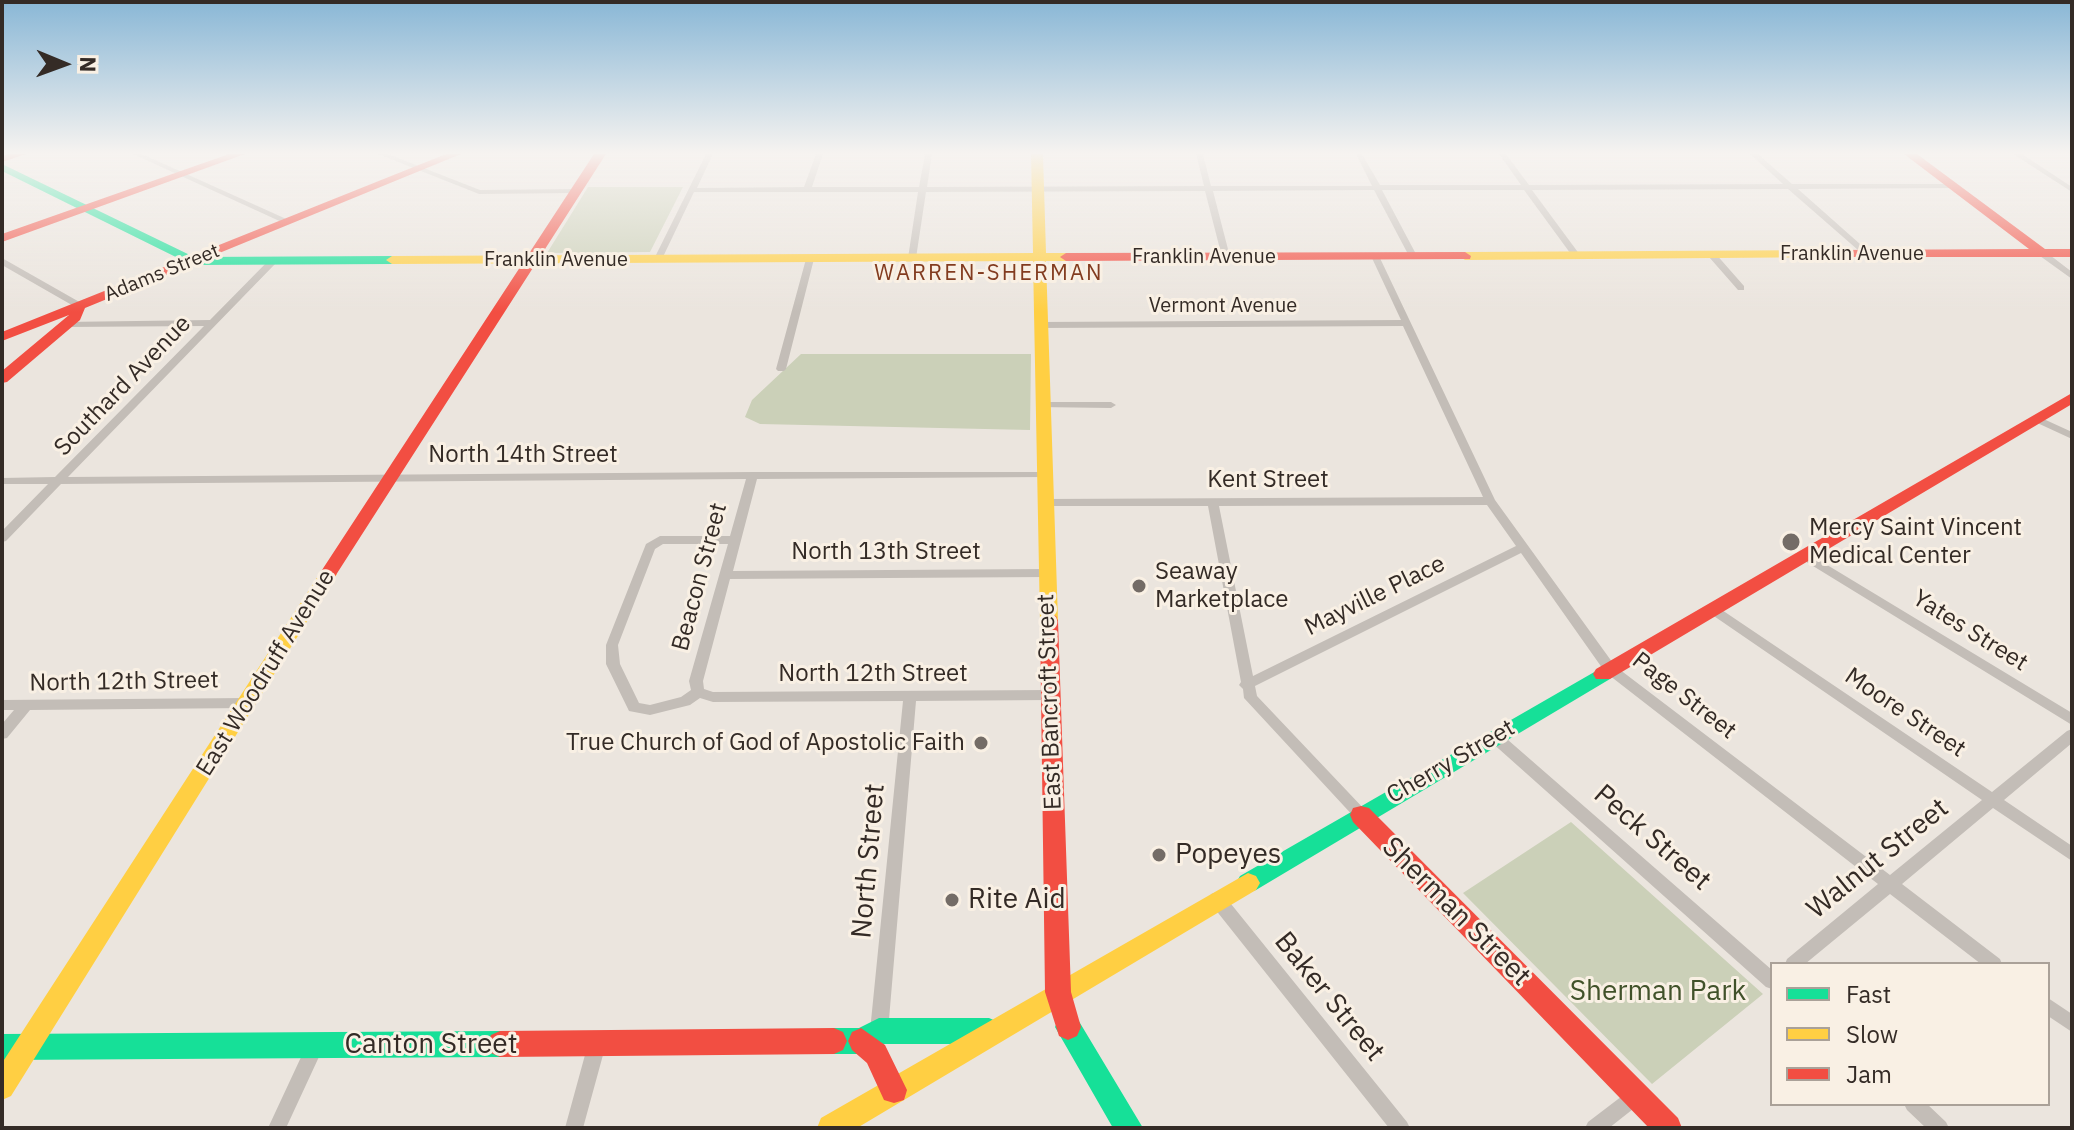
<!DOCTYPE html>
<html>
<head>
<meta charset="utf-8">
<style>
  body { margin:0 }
  #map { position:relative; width:2074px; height:1130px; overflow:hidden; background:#ebe5de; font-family:"IBM Plex Sans",sans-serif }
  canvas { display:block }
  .frame { position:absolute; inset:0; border:4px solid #342b26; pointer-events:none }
  .legend { position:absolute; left:1770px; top:962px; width:280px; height:144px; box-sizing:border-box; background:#f9f0e4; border:2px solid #aaa198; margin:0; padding:10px 14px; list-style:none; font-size:24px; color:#342b26 }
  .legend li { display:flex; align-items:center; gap:16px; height:40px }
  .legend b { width:40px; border:2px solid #aaa198 }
  .north { position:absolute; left:24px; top:24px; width:80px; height:80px; -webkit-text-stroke:6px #f9f0e4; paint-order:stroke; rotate:91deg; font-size:22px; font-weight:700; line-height:32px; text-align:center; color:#342b26 }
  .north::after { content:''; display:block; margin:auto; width:28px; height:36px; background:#342b26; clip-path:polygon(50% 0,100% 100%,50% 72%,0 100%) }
</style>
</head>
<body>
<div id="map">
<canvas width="2074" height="1130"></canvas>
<div class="frame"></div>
<ul class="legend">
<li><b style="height:10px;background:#16e098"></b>Fast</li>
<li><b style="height:10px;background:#ffcf43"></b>Slow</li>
<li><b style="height:10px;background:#f24e42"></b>Jam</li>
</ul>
<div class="north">N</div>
</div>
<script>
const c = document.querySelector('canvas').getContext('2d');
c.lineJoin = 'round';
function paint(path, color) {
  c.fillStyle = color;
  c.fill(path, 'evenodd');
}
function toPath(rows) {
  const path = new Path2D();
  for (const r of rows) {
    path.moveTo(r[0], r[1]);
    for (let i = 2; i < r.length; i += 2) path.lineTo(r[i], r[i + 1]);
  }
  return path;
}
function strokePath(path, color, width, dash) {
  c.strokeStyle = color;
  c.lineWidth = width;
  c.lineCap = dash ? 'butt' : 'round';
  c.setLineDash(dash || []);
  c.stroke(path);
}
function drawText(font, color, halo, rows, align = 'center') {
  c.font = font + ' "IBM Plex Sans",sans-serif';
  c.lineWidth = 6;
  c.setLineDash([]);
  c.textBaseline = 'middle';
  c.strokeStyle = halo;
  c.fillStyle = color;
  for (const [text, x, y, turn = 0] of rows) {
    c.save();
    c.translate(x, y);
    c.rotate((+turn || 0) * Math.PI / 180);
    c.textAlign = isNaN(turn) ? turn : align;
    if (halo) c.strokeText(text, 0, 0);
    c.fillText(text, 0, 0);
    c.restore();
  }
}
paint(toPath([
  [588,187,683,187,650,252,547,253],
  [801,354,1031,354,1030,430,760,424,745,417,752,400],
  [1571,822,1763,994,1652,1084,1463,893]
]), '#cbd0b8');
paint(toPath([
  [133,154,142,154,293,222,286,224,133,154],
  [378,154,388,154,480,190,575,189,579,191,575,193,479,194,378,154],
  [706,154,713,154,697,188,804,187,816,154,823,154,812,187,919,187,925,154,932,154,927,187,1204,186,1196,154,1203,154,1211,186,1372,186,1356,154,1362,154,1380,185,1521,185,1499,154,1506,154,1529,185,1783,184,1750,154,1758,154,1792,184,1955,184,1959,186,1955,188,1798,189,1869,252,1869,256,1866,257,1788,189,1532,190,1580,255,1576,258,1573,257,1524,190,1382,190,1417,256,1413,259,1409,256,1374,190,1213,191,1230,257,1226,260,1222,257,1205,191,926,192,916,258,912,261,908,258,918,192,694,192,662,259,655,261,654,259,706,154],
  [2013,154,2022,154,2072,187,2072,192,2013,154],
  [2040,252,2046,252,2072,272,2072,279,2040,256,2040,252],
  [1709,253,1715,253,1744,286,1744,290,1738,290,1709,257,1709,253],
  [1372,254,1379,256,1495,500,1615,666,1890,875,1982,800,1708,612,1706,609,1708,606,1716,606,1992,792,2067,731,2072,729,2072,743,2004,800,2072,846,2072,861,1993,808,1902,884,2000,959,2002,964,1981,964,1890,894,1805,964,1785,964,1787,959,1878,884,1605,672,1521,553,1255,686,1257,696,1366,811,1368,815,1366,819,1361,821,1356,819,1244,698,1243,689,1239,685,1241,682,1208,506,1041,506,1039,503,1045,499,1483,497,1403,326,1040,328,1035,325,1040,322,1401,320,1371,256,1372,254],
  [1487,505,1516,546,1253,676,1219,506,1487,505],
  [810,256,814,259,786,369,784,371,778,371,776,369,806,259,810,256],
  [2,258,83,304,85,306,80,309,77,308,2,265,2,258],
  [273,258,277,261,276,263,68,477,753,472,1048,472,1049,474,1048,476,1044,477,757,479,733,571,1047,569,1053,573,1047,577,730,579,703,681,704,689,713,692,1050,690,1055,691,1057,695,1055,699,1050,700,916,701,888,1031,885,1037,879,1039,873,1037,870,1031,903,701,713,702,700,698,690,705,650,715,629,711,606,664,606,645,646,544,660,536,730,536,746,479,61,484,6,541,2,542,2,531,48,484,2,484,2,478,55,477,204,326,66,327,61,324,63,322,210,320,270,259,273,258],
  [663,544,728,544,689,681,691,690,681,697,650,705,639,703,620,664,618,645,655,549,663,544],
  [1042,402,1111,402,1116,405,1111,408,1038,407,1038,403,1042,402],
  [2037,416,2072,432,2072,439,2033,421,2032,419,2037,416],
  [1804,551,2072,713,2072,725,1800,558,1798,555,1800,552,1804,551],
  [247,698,252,699,254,703,252,707,247,708,30,710,7,738,2,739,2,724,14,710,2,710,2,700,247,698],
  [1495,731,1500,733,1772,970,1772,989,1766,987,1490,741,1488,737,1490,733,1495,731],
  [1217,892,1223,894,1407,1122,1410,1128,1389,1128,1211,904,1209,899,1211,894,1217,892],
  [2048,998,2072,1014,2072,1032,2048,1016,2048,998],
  [597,1035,603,1038,606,1044,583,1128,565,1128,588,1044,591,1038,597,1035],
  [315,1037,321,1040,324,1046,286,1128,268,1128,309,1040,315,1037],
  [1636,1087,1642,1090,1645,1096,1642,1102,1609,1128,1585,1128,1588,1122,1630,1090,1636,1087],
  [1904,1104,1927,1104,1946,1122,1949,1128,1926,1128,1907,1110,1904,1104]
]), '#c3bdb7');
paint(toPath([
  [2,164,194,257,392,256,398,260,392,264,192,265,2,171,2,164],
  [1603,667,1610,669,1613,674,1610,679,1256,890,1248,893,1240,890,1236,883,1240,876,1603,667],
  [1068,1014,1077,1018,1143,1128,1113,1128,1055,1027,1059,1018,1068,1014],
  [879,1018,989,1018,998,1022,1002,1031,998,1040,989,1044,882,1044,861,1054,834,1054,825,1050,821,1041,825,1032,834,1028,859,1028,879,1018],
  [500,1031,509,1035,513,1044,509,1053,500,1057,2,1060,2,1034,500,1031]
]), '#16e098');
paint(toPath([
  [1031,154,1043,154,1046,253,1066,253,1072,257,1066,261,1046,261,1058,621,1056,626,1049,628,1042,626,1040,621,1033,261,392,264,386,260,392,256,1033,253,1031,154],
  [1835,250,1840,251,1840,257,1465,260,1459,256,1465,252,1835,250],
  [328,568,337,574,334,578,11,1096,2,1100,2,1063,322,570,328,568],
  [1248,873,1256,876,1260,883,1256,890,857,1128,817,1128,821,1118,1248,873]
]), '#ffcf43');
paint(toPath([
  [9,154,26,154,2,162,2,156,9,154],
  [229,154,245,154,2,242,2,234,229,154],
  [446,154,461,154,85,308,80,320,7,382,2,383,2,371,69,315,2,341,2,332,446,154],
  [594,154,606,154,334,578,322,578,319,574,322,570,594,154],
  [1904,154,1917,154,2045,249,2072,249,2072,257,1830,257,1830,251,1835,250,2029,249,1904,154],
  [1465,252,1471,256,1470,259,1066,261,1060,257,1066,253,1465,252],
  [2072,393,2072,404,1610,679,1596,679,1593,674,1596,669,2072,393],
  [1049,614,1056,616,1058,621,1071,992,1081,1027,1077,1036,1068,1040,1059,1036,1045,992,1040,621,1042,616,1049,614],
  [1361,806,1369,808,1678,1118,1682,1128,1649,1128,1353,822,1350,815,1353,808,1361,806],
  [834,1028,843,1032,847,1041,843,1050,834,1054,500,1057,491,1053,487,1044,491,1035,500,1031,834,1028],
  [861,1028,885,1045,907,1090,904,1100,894,1103,884,1100,867,1063,852,1050,848,1041,852,1032,861,1028]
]), '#f24e42');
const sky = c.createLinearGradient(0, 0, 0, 312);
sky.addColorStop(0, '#89b7d6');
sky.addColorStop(0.49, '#f6f3f0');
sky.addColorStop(1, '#f6f3f000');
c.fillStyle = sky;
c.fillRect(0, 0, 2074, 312);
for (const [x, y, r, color] of [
  [1791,542,10,"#746c66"],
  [1139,586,8,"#746c66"],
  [981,743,8,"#746c66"],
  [1159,855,8,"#746c66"],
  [952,900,8,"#746c66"]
]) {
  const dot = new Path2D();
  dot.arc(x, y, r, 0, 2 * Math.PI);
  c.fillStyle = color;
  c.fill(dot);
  strokePath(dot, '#f9f0e4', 3);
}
drawText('20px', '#342b26', '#f9f0e4', [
  ["Franklin Avenue",1852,254],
  ["Franklin Avenue",1204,257],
  ["Franklin Avenue",556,260],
  ["Adams Street",162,273,-22],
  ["Vermont Avenue",1223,306]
]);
c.letterSpacing = '2px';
drawText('22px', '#823b1f', '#f9f0e4', [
  ["WARREN-SHERMAN",989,274]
]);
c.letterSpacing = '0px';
drawText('24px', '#342b26', '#f9f0e4', [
  ["Southard Avenue",123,386,-46],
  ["North 14th Street",523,455],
  ["Kent Street",1268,480],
  ["North 13th Street",886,552],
  ["Beacon Street",700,577,-75],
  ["Mayville Place",1375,596,-26],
  ["Yates Street",1970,631,32],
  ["East Woodruff Avenue",266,673,-58],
  ["North 12th Street",873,674],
  ["North 12th Street",124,682,-1],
  ["Page Street",1684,696,38],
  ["East Bancroft Street",1050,702,-92],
  ["Moore Street",1905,713,34],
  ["Cherry Street",1451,762,-30]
]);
drawText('24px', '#342b26', '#f9f0e4', [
  ["Mercy Saint Vincent",1809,528],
  ["Medical Center",1809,556],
  ["Seaway",1155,572],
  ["Marketplace",1155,600],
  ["True Church of God of Apostolic Faith",965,743,"right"]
], 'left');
drawText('28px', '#342b26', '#f9f0e4', [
  ["Peck Street",1652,838,41],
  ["Walnut Street",1878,859,-39],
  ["North Street",869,861,-85],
  ["Sherman Street",1456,912,45],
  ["Baker Street",1329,997,51],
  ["Canton Street",431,1045]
]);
drawText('28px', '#342b26', '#f9f0e4', [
  ["Popeyes",1175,855],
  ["Rite Aid",968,900]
], 'left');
drawText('28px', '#41522a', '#f9f0e4', [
  ["Sherman Park",1658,992]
]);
</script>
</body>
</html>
